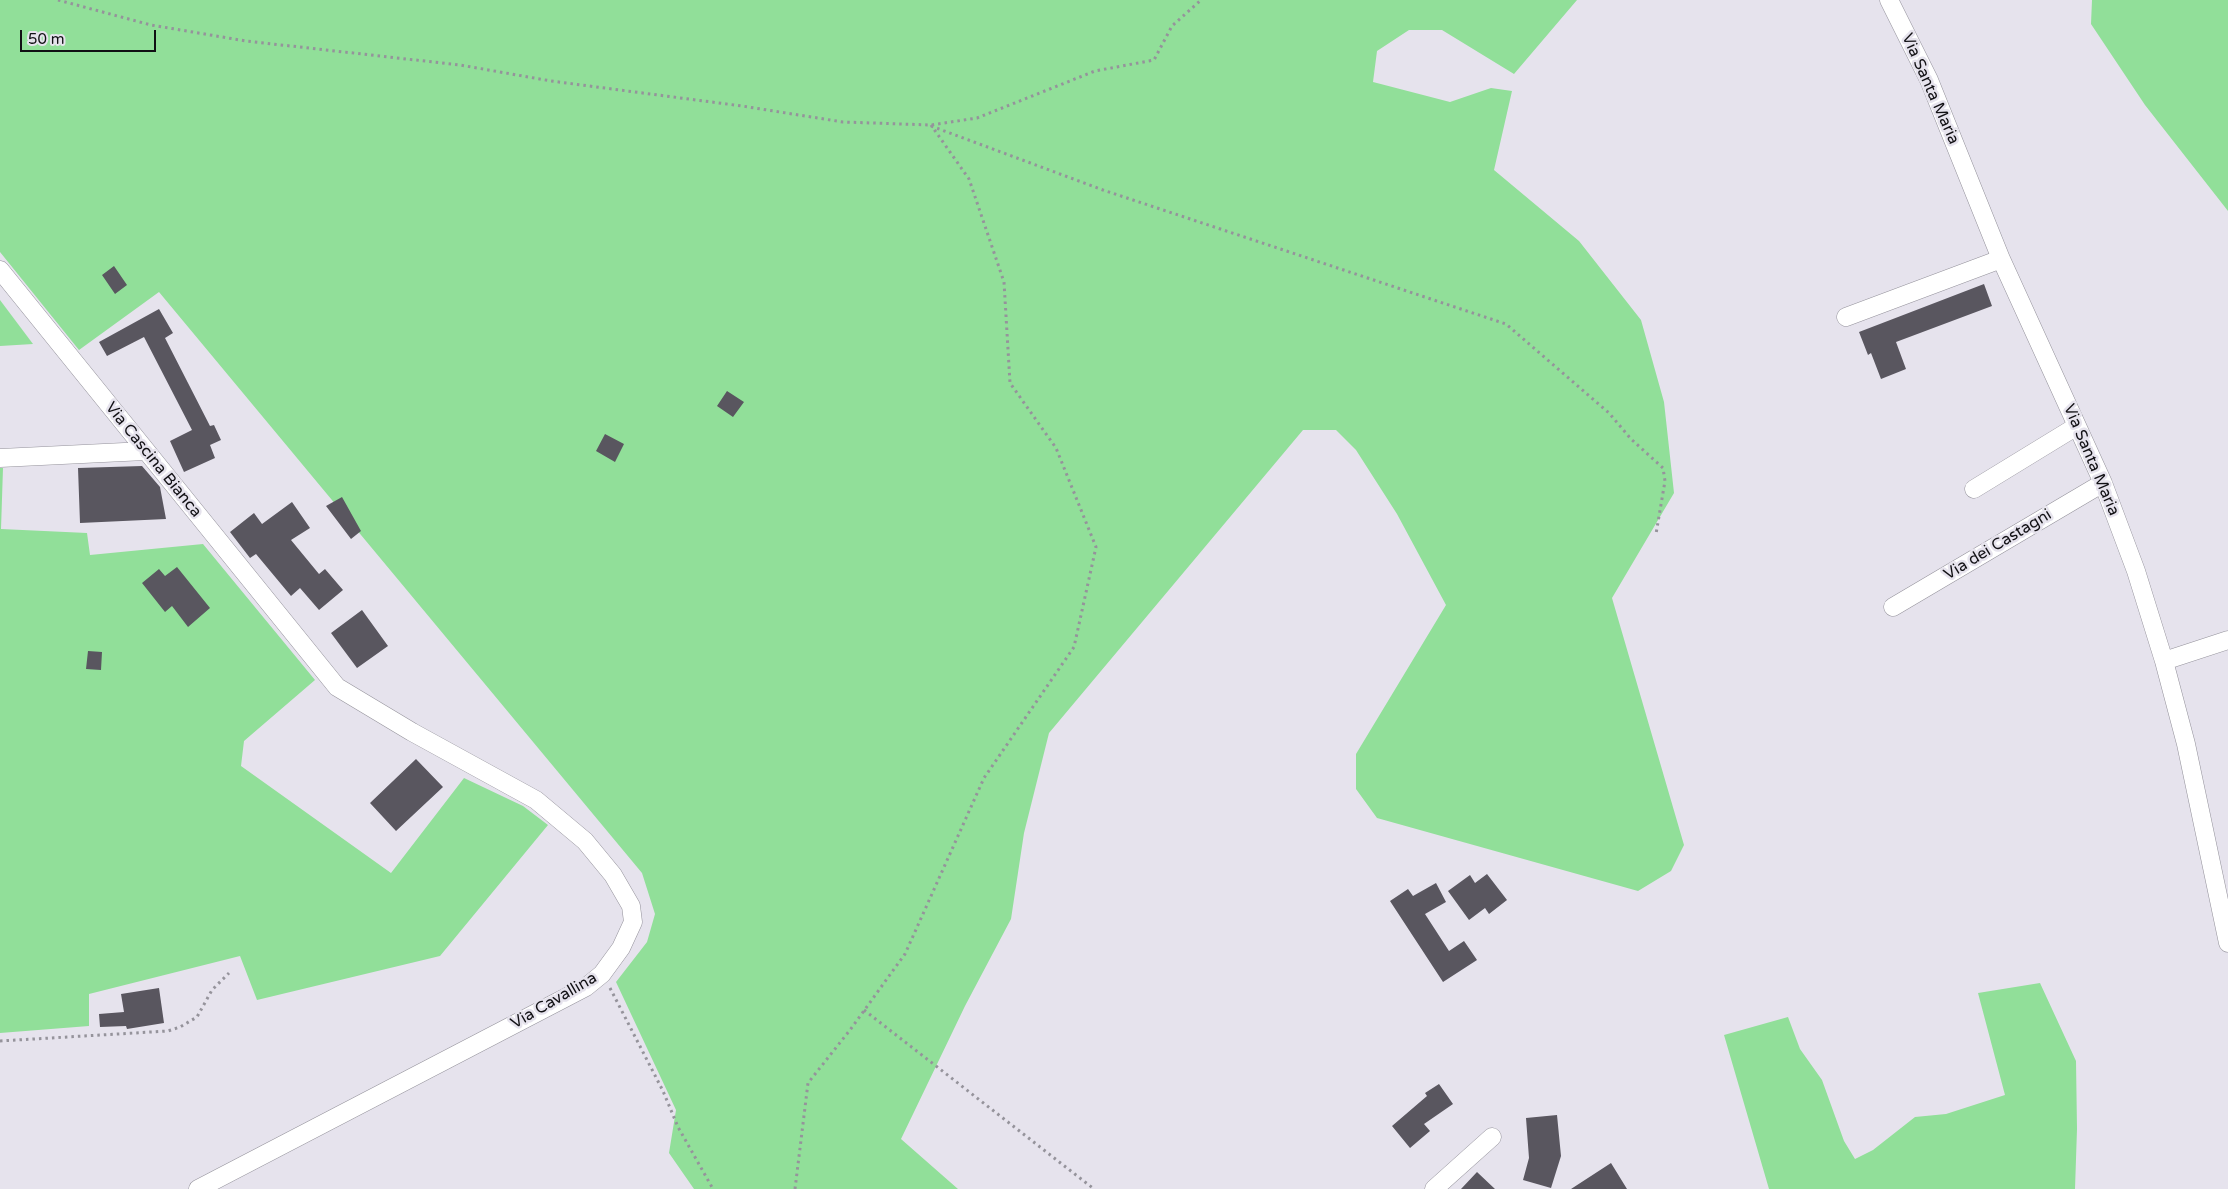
<!DOCTYPE html>
<html>
<head>
<meta charset="utf-8">
<style>
  body { margin:0 }
  #map { position:relative; width:2228px; height:1189px; overflow:hidden; background:#e6e3ed; font-family:"Varela Round",sans-serif }
  canvas { display:block }
  .scale { position:absolute; left:20px; top:30px; width:136px; height:22px; box-sizing:border-box; border:2px solid #111014; border-top:0; padding-left:6px; font-size:15px; line-height:18px; white-space:nowrap; color:#111014; -webkit-text-stroke:4px #e6e3ed; paint-order:stroke }
</style>
</head>
<body>
<div id="map">
<canvas width="2228" height="1189"></canvas>
<div class="scale">50 m</div>
</div>
<script>
const c = document.querySelector('canvas').getContext('2d');
c.lineJoin = 'round';
function paint(path, color) {
  c.fillStyle = color;
  c.fill(path, 'evenodd');
}
function toPath(rows) {
  const path = new Path2D();
  for (const r of rows) {
    path.moveTo(r[0], r[1]);
    for (let i = 2; i < r.length; i += 2) path.lineTo(r[i], r[i + 1]);
  }
  return path;
}
function strokePath(path, color, width, dash) {
  c.strokeStyle = color;
  c.lineWidth = width;
  c.lineCap = dash ? 'butt' : 'round';
  c.setLineDash(dash || []);
  c.stroke(path);
}
function drawText(font, color, halo, rows, align = 'center') {
  c.font = font + ' "Varela Round",sans-serif';
  c.lineWidth = 5;
  c.setLineDash([]);
  c.textBaseline = 'middle';
  c.strokeStyle = halo;
  c.fillStyle = color;
  for (const [text, x, y, turn = 0] of rows) {
    c.save();
    c.translate(x, y);
    c.rotate((+turn || 0) * Math.PI / 180);
    c.textAlign = isNaN(turn) ? turn : align;
    if (halo) c.strokeText(text, 0, 0);
    c.fillText(text, 0, 0);
    c.restore();
  }
}
paint(toPath([
  [0,0,1577,0,1514,74,1442,30,1409,30,1377,51,1373,82,1450,102,1491,88,1512,91,1494,170,1579,241,1641,320,1664,402,1674,493,1612,598,1684,845,1671,871,1638,891,1377,818,1356,789,1356,754,1446,605,1397,514,1356,450,1336,430,1303,430,1049,733,1024,833,1011,919,965,1006,901,1139,958,1189,694,1189,669,1153,676,1110,616,982,647,942,655,914,642,873,159,292,79,350,0,252],
  [2092,0,2228,0,2228,211,2145,105,2091,24],
  [0,300,33,344,0,346],
  [0,468,3,468,1,529,87,533,90,555,203,544,315,680,244,741,241,766,391,873,464,778,523,806,548,825,440,956,257,1000,240,956,89,994,89,1026,0,1033],
  [2040,983,2076,1061,2077,1129,2075,1189,1769,1189,1724,1035,1788,1017,1800,1049,1822,1080,1844,1141,1855,1159,1873,1150,1915,1117,1946,1114,2005,1095,1978,993]
]), '#91df99');
paint(toPath([
  [114,266,127,285,115,294,102,275],
  [1984,284,1992,306,1896,342,1906,369,1881,379,1871,353,1868,355,1859,332],
  [159,309,173,333,165,338,210,426,214,425,221,440,210,445,215,458,184,472,170,441,192,430,144,337,107,356,99,342],
  [727,391,744,402,733,417,717,406],
  [605,434,624,444,615,462,596,451],
  [142,466,160,487,166,519,80,523,78,468],
  [342,497,361,531,351,539,326,506],
  [292,502,310,528,291,540,319,574,325,569,343,590,319,610,300,588,291,596,256,554,250,558,230,532,254,513,262,524],
  [177,567,210,608,188,627,172,606,165,612,142,583,159,569,165,576],
  [362,610,388,646,357,668,331,633],
  [88,651,102,652,101,670,86,669],
  [416,759,443,787,396,831,370,803],
  [1487,874,1507,900,1489,914,1485,908,1469,920,1448,891,1470,875,1475,883],
  [1436,883,1446,902,1425,914,1449,951,1464,941,1477,960,1443,982,1390,901,1408,889,1413,896],
  [159,988,164,1023,127,1029,126,1026,100,1027,99,1014,124,1012,121,994],
  [1439,1084,1453,1104,1424,1124,1430,1131,1410,1148,1392,1126,1427,1096,1425,1093],
  [1557,1115,1561,1156,1551,1188,1523,1180,1529,1158,1526,1118],
  [1611,1163,1627,1189,1571,1189],
  [1477,1172,1495,1189,1461,1189]
]), '#59565f');
const minor = toPath([
  [1889,0,1929,80,2001,259,2103,483,2136,571,2164,661,2186,744,2228,943],
  [0,270,337,687,412,732,536,800,585,841,613,875,631,906,633,922,621,948,602,974,586,987,198,1189],
  [1846,317,2001,259],
  [0,458,145,451],
  [1974,489,2077,426],
  [1893,607,2103,483],
  [2164,661,2228,640],
  [1434,1189,1492,1137]
]);
strokePath(minor, '#94929b', 19);
strokePath(toPath([
  [58,0,151,25,246,41,460,65,551,81,742,106,843,122,931,125,977,118,1095,71,1154,60,1172,26,1201,0],
  [931,126,1103,190,1506,324,1609,413,1631,439,1663,468,1665,481,1656,534],
  [610,988,663,1091,678,1127,713,1189],
  [864,1010,1094,1189],
  [0,1041,168,1031,180,1027,197,1017,212,990,229,973],
  [795,1189,808,1083,850,1030,905,954,984,778,1074,647,1096,547,1056,448,1010,383,1004,282,969,179,931,125]
]), '#95939b', 3, [2.5, 4]);
strokePath(minor, '#fff', 18);
drawText('16px', '#111014', '#e6e3ed', [
  ["Via Santa Maria",1930,89,66],
  ["Via Cascina Bianca",153,460,51],
  ["Via Santa Maria",2091,460,67],
  ["Via dei Castagni",1998,545,-31],
  ["Via Cavallina",554,1001,-30]
]);
</script>
</body>
</html>
